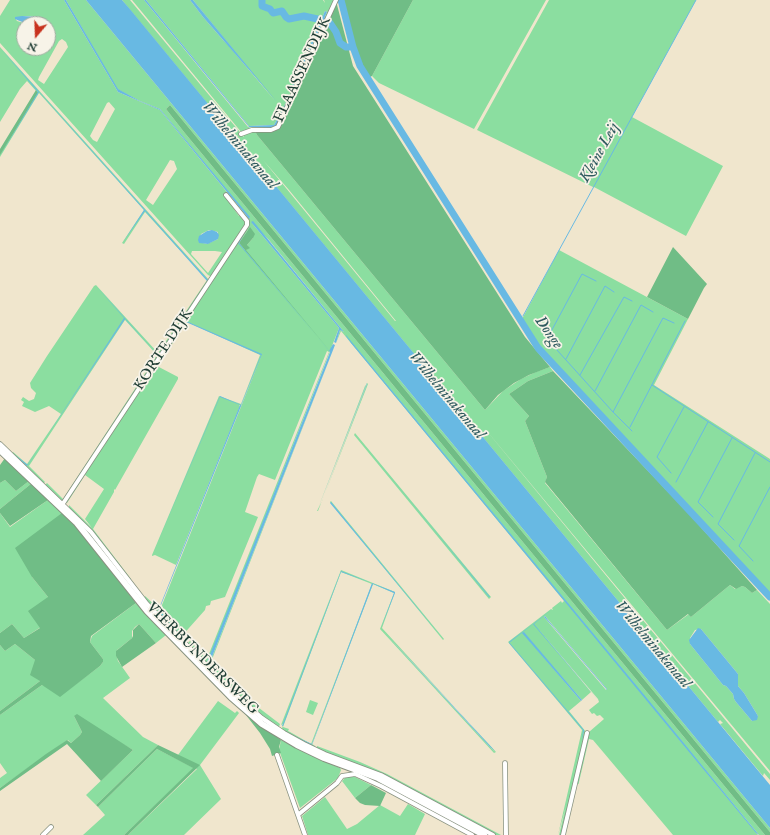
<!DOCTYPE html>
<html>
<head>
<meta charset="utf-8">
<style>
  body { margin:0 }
  #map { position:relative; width:770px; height:835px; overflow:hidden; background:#f0e6cd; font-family:"IM FELL English",serif }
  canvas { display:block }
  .north { position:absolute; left:16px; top:16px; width:40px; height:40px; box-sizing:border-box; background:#f7f3e8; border:1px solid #a1aaa0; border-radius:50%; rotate:199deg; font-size:11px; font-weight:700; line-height:16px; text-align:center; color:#1f3d34 }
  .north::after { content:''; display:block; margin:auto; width:14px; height:18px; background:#c8321e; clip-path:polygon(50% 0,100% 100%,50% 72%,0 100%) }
</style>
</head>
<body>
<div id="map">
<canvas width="770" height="835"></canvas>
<div class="north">N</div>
</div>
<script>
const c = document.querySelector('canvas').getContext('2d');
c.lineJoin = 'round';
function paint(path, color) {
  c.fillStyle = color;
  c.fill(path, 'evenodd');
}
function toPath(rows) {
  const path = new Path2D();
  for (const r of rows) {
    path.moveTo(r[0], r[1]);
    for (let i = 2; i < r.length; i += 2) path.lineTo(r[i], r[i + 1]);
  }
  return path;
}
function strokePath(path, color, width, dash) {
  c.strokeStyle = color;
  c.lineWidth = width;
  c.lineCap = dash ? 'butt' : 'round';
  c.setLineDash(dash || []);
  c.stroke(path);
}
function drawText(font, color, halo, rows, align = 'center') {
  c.font = font + ' "IM FELL English",serif';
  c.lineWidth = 3.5;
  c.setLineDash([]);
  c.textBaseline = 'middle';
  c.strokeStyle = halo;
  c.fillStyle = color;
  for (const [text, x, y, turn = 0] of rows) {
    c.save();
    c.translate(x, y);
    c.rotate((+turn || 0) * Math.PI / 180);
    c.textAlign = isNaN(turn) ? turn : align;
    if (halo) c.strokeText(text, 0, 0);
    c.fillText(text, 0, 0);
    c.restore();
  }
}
paint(toPath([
  [10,0,64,0,118,92,160,110,248,218,250,218,160,109,140,101,117,89,66,0,86,0,770,828,770,832,170,105,166,109,184,132,765,835,759,835,750,824,346,335,758,835,673,835,593,740,589,739,579,782,579,784,577,783,589,732,604,719,600,715,597,716,594,713,592,714,589,710,599,702,598,699,534,624,591,692,582,700,523,633,581,701,569,711,586,732,562,835,559,835,566,806,558,835,582,730,508,642,551,609,553,610,552,608,561,601,562,603,564,601,341,331,336,343,340,330,344,332,269,240,251,222,339,328,211,655,207,661,213,665,210,662,335,345,211,662,246,698,280,724,279,727,282,729,283,724,281,725,341,570,395,592,382,628,496,752,494,753,380,629,394,593,373,584,312,744,315,746,314,748,294,738,267,720,238,695,187,644,190,641,207,659,329,352,327,351,275,480,259,474,257,477,245,512,258,517,225,597,211,601,210,605,206,606,205,610,181,637,144,599,145,596,160,610,262,354,241,405,239,405,240,406,176,565,155,555,152,556,152,555,219,396,241,404,260,355,187,322,157,366,178,377,178,379,115,490,114,489,114,492,93,529,131,579,128,579,69,508,69,505,92,528,85,519,104,489,85,475,67,503,66,502,248,223,235,208,234,209,239,216,241,215,245,219,246,225,212,277,208,275,0,43,0,16],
  [26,16,42,17,47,22,50,33,50,40,48,37,48,48,24,48,24,24,27,24,17,21,15,18],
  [62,39,66,42,68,47,44,84,38,80,39,77,59,41],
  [109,102,115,109,97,142,93,140,90,136,107,103],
  [170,160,174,161,177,169,153,205,146,200],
  [209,230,214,231,218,232,218,239,207,244,199,242,201,234],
  [248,230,253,238,247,245,248,248,245,250,239,243],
  [192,251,215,251,222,252,208,273,191,254],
  [341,572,372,584,311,744,290,732,288,731,289,729,283,727],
  [545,616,607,689,606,690,544,617],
  [384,632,464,717,495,752,490,747],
  [122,0,130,0,244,137,244,135,255,131,257,135,485,410,503,391,521,379,536,372,550,367,553,371,528,381,509,394,529,416,525,421,547,477,545,483,667,630,689,614,691,617,730,585,735,589,742,586,745,587,752,593,757,590,770,604,770,771,481,424,770,774,770,780,764,773,763,776,720,724,723,723,720,720,718,722],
  [263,160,289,190,396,321,395,321],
  [701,629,738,674,738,686,744,693,758,716,752,721,736,702,734,699,733,694,726,686,723,685,690,644,690,638,695,630],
  [132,0,144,0,248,127,252,128,272,128,279,121,290,95,274,125,249,126,146,0,190,0,203,17,223,40,228,45,276,102,193,0,323,0,325,3,324,0,335,0,276,128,242,133],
  [325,11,327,12,293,88,291,89],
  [413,0,546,0,474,129,379,83,372,76],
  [549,0,696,0,632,117,723,166,686,236,594,187,593,187,477,130],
  [0,47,209,280,63,503,45,485,47,483,63,499,157,355,125,320,29,466,45,482,43,484,12,454,13,452,27,464,61,414,49,406,35,412,22,406,24,402,21,400,23,397,29,401,34,399,36,393,31,388,30,383,47,356,94,286,96,285,158,353,207,280,145,212,124,244,122,243,144,210,39,93,0,157,0,154,37,92,27,81,20,89,0,122],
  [559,250,688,319,654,385,770,459,770,597,686,504,562,373,533,338,522,319],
  [367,383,368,384,318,511,317,511],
  [367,384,322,501,317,511,365,386],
  [355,433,491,597,489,599,354,435],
  [5,480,16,491,29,481,32,483,0,509,0,483],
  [48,500,62,513,32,577,48,597,41,627,24,638,12,624,0,633,0,513,10,527],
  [331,501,444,639,443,640,330,502],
  [136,603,166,635,156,643,139,624,135,627,132,631,132,638,117,650,116,654,118,661,130,678,103,698,143,737,158,745,96,805,86,795,133,750,74,716,82,732,80,735,71,743,68,740,66,741,0,788,0,778,7,773,0,763,0,715,42,685,68,690,100,666,103,662,103,659,90,642,92,636],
  [15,644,35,660,40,681,0,711,0,645,5,651],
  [310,700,318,703,313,715,306,712],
  [218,701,235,713,237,711,239,713,200,765,221,799,220,800,184,835,128,835,197,769,178,755],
  [281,740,306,753,340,768,341,770,338,778,300,808,279,750],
  [317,746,360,762,387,774,501,835,495,835,395,781,317,749],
  [157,749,194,768,124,835,83,835,105,815,98,807],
  [353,776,371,785,355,798,342,781,346,777],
  [325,797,347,829,357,824,380,805,400,816,408,804,425,814,415,835,308,835,302,816]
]), '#8bdea0');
paint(toPath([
  [339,0,413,0,372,76,366,79,354,54],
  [336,1,353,66,504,304,525,337,550,367,529,375,514,383,498,395,485,410,257,135,255,131,275,130],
  [36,90,38,93,0,155,0,149],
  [170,105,770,832,770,835,765,835,184,132,166,109],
  [250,227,255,234,253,238,247,245,250,248,246,250,330,351,239,243],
  [673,247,707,284,704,288,688,319,647,297],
  [553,371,689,514,757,590,752,593,745,587,742,586,736,589,730,585,691,617,688,614,667,630,545,482,547,477,525,421,529,416,509,394,528,381],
  [5,458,29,481,16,491,5,480,0,483,0,465],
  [32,483,48,500,10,526,0,513,0,509],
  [62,513,82,533,136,603,91,636,90,642,103,659,103,662,100,666,60,697,42,685,0,715,0,711,40,681,30,675,35,660,15,644,5,651,0,645,0,633,12,624,24,638,40,628,28,611,48,597,32,577,15,548],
  [139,624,156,643,122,667,116,656,116,651,132,638,133,636,133,630],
  [242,710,281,740,279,747,281,753,272,756,270,749,260,733],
  [77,714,133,750,101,781,67,744,0,791,0,788,46,754,67,740,71,743,80,735,82,732,74,716],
  [158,745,200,765,131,832,128,835,124,835,193,768,157,749,98,807,96,805],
  [371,785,386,793,380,806,365,805,360,803,355,798]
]), '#70bd86');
paint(toPath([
  [64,0,66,0,118,89,140,101,160,109,250,217,249,219,160,110,118,92],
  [86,0,122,0,129,8,770,785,770,828],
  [144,0,146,0,249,126,274,125,290,95,276,126,272,128,249,127],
  [190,0,193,0,277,102,203,17],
  [325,11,327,12,292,90,291,89],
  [22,16,40,17,45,20,48,24,27,24,15,19,15,17],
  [0,48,208,280,207,281,145,211,123,242,144,210,39,92,0,156,38,92],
  [253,221,344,332,340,330,336,343,334,342,339,328,251,222],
  [247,229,239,243,329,351,333,344,335,345,210,662,213,665,212,667,207,662,330,352,238,243,189,317],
  [207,231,212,230,217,232,219,235,218,239,208,244,199,243,198,240,199,236],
  [96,286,158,355,127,402,158,355,125,319,27,466,14,454,28,465,124,318],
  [186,321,262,354,159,610,181,634,158,611,240,405,220,397,152,556,220,396,241,405,261,355,186,322,159,362],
  [346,335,660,714,759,835,756,833,351,343,346,336],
  [367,383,367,384,317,511],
  [355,434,435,531,490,597,489,597],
  [331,502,443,639,330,503],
  [341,571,395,592,395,593,381,628,394,593,373,584,312,745,290,734,312,744,372,583,341,572,283,726,282,726],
  [551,610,534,624,598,700,533,624,509,642,584,730,582,741,583,730,509,643],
  [545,616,548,620,607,689,607,690,554,628,544,617],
  [698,628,701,629,738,674,738,686,744,693,758,716,757,720,752,721,736,702,734,699,733,694,726,686,723,685,690,644,689,640],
  [384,632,414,664,495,751,490,747],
  [524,632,582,700,581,701,522,633]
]), '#68b9e3');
strokePath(toPath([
  [596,281,582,274,547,339,613,412],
  [523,316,696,0],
  [521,321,522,319],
  [566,359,605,286,614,292],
  [580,375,624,297,632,301],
  [652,385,770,462],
  [595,391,641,305,653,312],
  [630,427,685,321],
  [632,431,613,412,663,318,674,323],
  [671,473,657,457,684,407],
  [676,482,708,422],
  [713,517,698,502,732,438],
  [734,540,718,524,755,453],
  [753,561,739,546,770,487]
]), '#68b9e3', 1);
strokePath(toPath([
  [262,0,262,6,270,9,273,13,282,11,286,17,289,19,304,16,322,20],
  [341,0,353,47,360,66,538,348,770,597],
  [330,23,336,32,340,43,346,47,353,47]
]), '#68b9e3', 7);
const minor = toPath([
  [241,134,252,130,271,130,278,127,336,0],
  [0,444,91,532,147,604,231,691,262,718,284,733,304,744,325,754,381,775,493,835],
  [62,505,247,225,247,221,226,195],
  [277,755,305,835],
  [505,763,506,835],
  [299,814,337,783,342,776,355,774,381,786,472,835],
  [43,835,51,827],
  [563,835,587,733]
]);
const primary = toPath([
  [0,450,76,522,147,611,231,697,262,724,297,745,324,758,378,778,484,835]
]);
strokePath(minor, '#889280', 5.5);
strokePath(primary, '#889280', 8);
strokePath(minor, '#fff', 4);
strokePath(primary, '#fff', 6);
drawText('15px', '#1f3d34', '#f7f3e8', [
  ["FLAASSENDIJK",303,70,-65],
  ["KORTE DIJK",164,350,-57],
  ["VIERBUNDERSWEG",202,659,45]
]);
drawText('italic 16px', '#315c60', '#f7f3e8', [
  ["Wilhelminakanaal",239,146,50],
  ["Kleine Leij",600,153,-61],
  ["Donge",548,333,54],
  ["Wilhelminakanaal",446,396,50],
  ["Wilhelminakanaal",652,645,50]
]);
</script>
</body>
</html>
